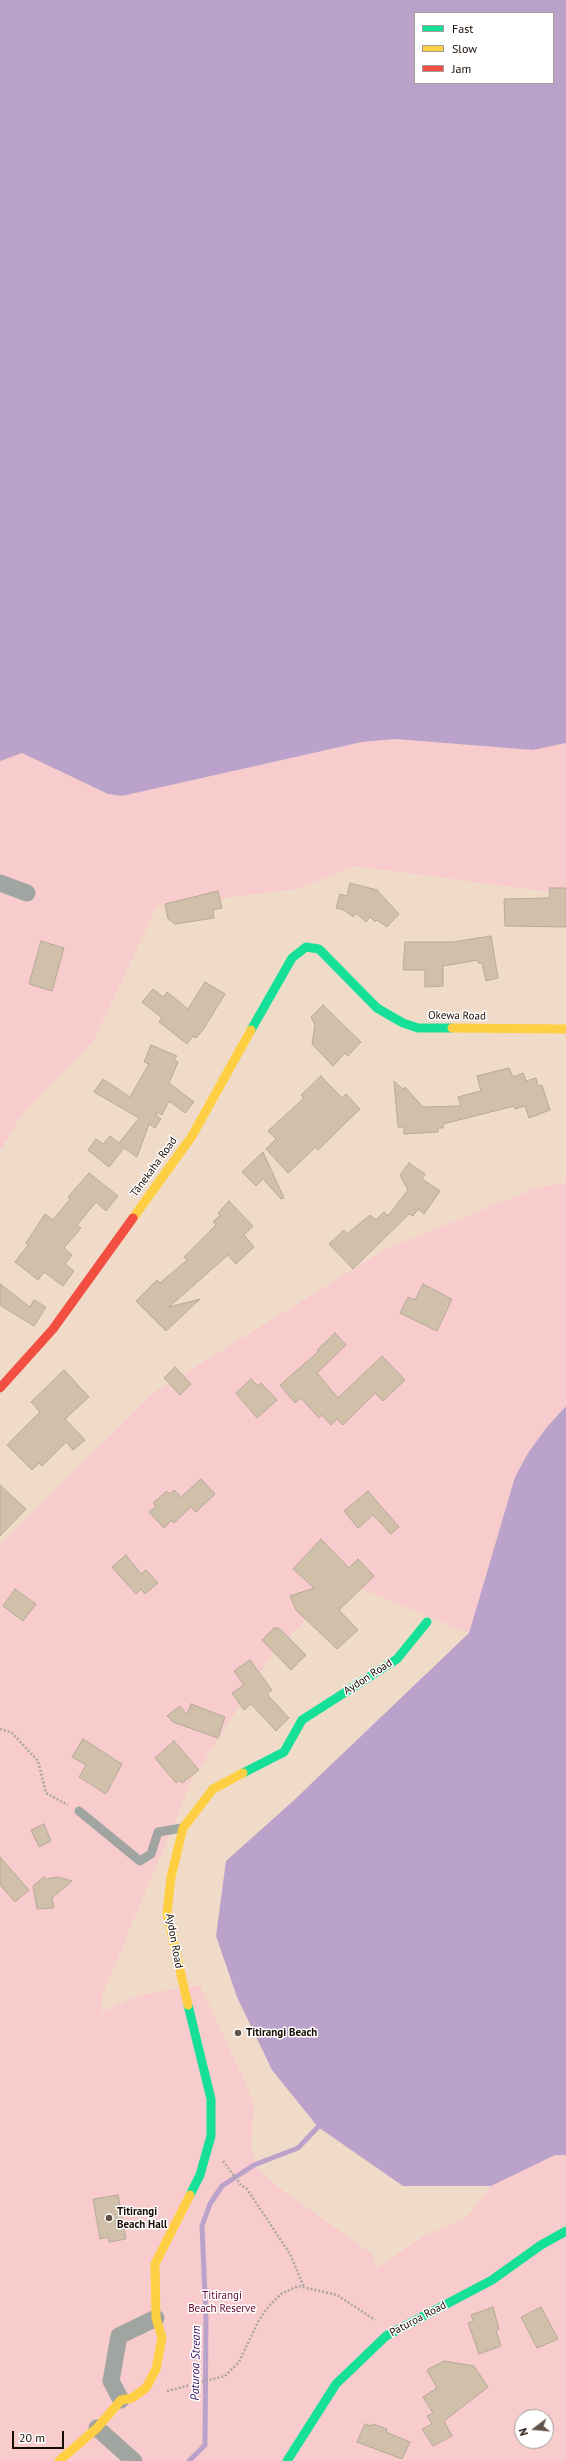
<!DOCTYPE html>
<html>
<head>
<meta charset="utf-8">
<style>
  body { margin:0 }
  #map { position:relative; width:566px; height:2461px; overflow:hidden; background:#f0dbc9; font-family:"PT Sans",sans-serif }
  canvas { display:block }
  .legend { position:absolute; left:414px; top:12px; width:140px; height:72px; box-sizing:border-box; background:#fff; border:1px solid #a29d9a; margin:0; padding:5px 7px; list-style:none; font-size:12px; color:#160a02 }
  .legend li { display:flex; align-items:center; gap:8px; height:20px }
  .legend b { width:20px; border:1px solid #a29d9a }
  .north { position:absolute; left:514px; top:2409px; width:40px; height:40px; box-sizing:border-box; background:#fff; border:1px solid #a29d9a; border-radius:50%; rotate:254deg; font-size:11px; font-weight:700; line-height:16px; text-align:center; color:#160a02 }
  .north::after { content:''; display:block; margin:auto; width:14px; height:18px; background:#625348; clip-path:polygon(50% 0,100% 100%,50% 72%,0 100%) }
  .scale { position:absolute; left:12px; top:2431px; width:52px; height:18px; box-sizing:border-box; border:2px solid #160a02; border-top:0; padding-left:5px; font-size:12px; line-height:14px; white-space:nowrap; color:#160a02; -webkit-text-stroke:3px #fff; paint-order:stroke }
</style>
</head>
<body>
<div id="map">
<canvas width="566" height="2461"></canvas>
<ul class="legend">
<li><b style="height:5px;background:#16e098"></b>Fast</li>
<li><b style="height:5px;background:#ffcf43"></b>Slow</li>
<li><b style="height:5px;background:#f24e42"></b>Jam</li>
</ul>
<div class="north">N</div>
<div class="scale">20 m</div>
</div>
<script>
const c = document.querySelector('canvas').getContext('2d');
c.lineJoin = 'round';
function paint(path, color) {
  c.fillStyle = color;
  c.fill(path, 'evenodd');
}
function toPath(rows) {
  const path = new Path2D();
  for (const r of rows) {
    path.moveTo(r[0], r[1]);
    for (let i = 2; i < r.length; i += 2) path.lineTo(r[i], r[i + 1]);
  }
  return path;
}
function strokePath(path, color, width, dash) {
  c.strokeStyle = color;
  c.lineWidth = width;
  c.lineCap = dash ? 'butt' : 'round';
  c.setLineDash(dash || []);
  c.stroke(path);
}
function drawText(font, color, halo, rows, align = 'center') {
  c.font = font + ' "PT Sans",sans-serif';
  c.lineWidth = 3;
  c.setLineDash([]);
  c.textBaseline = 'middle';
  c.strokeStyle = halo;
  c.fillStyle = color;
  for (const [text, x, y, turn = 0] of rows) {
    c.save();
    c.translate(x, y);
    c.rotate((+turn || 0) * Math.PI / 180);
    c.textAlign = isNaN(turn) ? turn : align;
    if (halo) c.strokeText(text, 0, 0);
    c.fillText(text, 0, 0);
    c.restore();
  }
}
paint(toPath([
  [0,592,35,759,108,794,122,796,362,742,395,739,533,750,566,743,566,894,354,866,298,889,157,906,94,1040,21,1116,0,1151],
  [566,1183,566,1406,547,1427,528,1453,515,1477,469,1633,345,1582,276,1649,192,1780,102,1996,102,2012,139,1995,200,1985,254,2102,251,2148,257,2168,282,2190,372,2254,377,2268,422,2237,466,2218,491,2186,403,2186,318,2127,272,2070,237,1997,216,1936,226,1861,566,1952,566,2461,0,2461,0,1545,153,1393,386,1249,539,1187],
  [522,2417,546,2417,546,2441,522,2441]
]), '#f8cccc');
paint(toPath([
  [0,0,566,0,566,743,533,750,395,739,362,742,122,796,108,794,22,753,0,761],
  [415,13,553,13,553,83,415,83],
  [566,1406,566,2155,555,2155,491,2186,403,2186,318,2127,272,2070,237,1997,216,1936,226,1861,292,1802,469,1633,515,1477,528,1453,547,1427]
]), '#bba2ca');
strokePath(toPath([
  [189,2461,205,2445,206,2318,202,2226,210,2204,222,2186,254,2165,298,2148,318,2127]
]), '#bba2ca', 5);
const building = toPath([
  [350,883,377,890,399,914,387,927,377,920,375,922,370,917,366,922,356,913,353,917,344,910,336,908,340,894,347,896,350,883],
  [550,888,566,888,566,927,505,926,504,899,549,898,550,888],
  [218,891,222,908,213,910,214,918,175,924,168,919,165,904,218,891],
  [491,936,498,978,486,981,482,963,478,963,478,960,443,966,443,986,425,987,425,970,403,970,405,942,453,942,491,936],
  [41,941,64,948,52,991,29,984,41,941],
  [205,982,225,994,203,1030,196,1038,193,1036,187,1044,159,1022,162,1018,142,1002,153,989,163,997,167,992,188,1009,205,982],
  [323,1005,361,1042,348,1056,345,1053,333,1066,312,1044,315,1025,311,1017,323,1005],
  [151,1045,177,1056,174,1060,178,1062,169,1083,194,1102,185,1113,169,1101,162,1115,157,1112,156,1115,161,1119,155,1128,149,1124,137,1157,124,1148,109,1167,88,1150,96,1139,103,1144,110,1136,119,1143,139,1118,94,1092,103,1079,130,1097,149,1064,144,1062,151,1045],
  [509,1068,513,1077,523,1073,526,1081,536,1078,538,1086,542,1085,550,1110,529,1118,525,1106,515,1109,514,1106,443,1124,443,1128,438,1128,438,1132,404,1134,404,1127,398,1127,394,1081,403,1089,405,1087,423,1107,461,1106,458,1097,481,1091,477,1076,509,1068],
  [321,1076,342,1098,346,1094,360,1109,318,1150,316,1147,288,1173,266,1149,276,1139,268,1131,304,1098,301,1095,321,1076],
  [263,1152,284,1198,281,1199,263,1179,256,1186,242,1172,263,1152],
  [409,1163,425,1174,422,1179,440,1191,424,1214,418,1209,413,1216,409,1214,353,1269,329,1244,344,1230,347,1234,370,1215,376,1220,384,1212,388,1216,408,1190,400,1175,409,1163],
  [89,1173,118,1196,106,1211,96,1202,77,1225,81,1228,64,1248,72,1255,65,1264,74,1271,63,1286,44,1272,38,1280,15,1262,28,1245,26,1243,45,1214,53,1220,70,1199,68,1197,89,1173],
  [229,1201,253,1226,244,1235,254,1247,236,1264,228,1255,169,1307,200,1299,166,1331,136,1301,157,1280,160,1283,187,1260,184,1257,216,1225,213,1222,220,1215,218,1213,229,1201],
  [0,1284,30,1307,34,1300,46,1307,34,1326,0,1305,0,1284],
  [423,1284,452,1299,437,1331,400,1313,408,1297,415,1300,423,1284],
  [335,1333,346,1345,317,1373,338,1398,382,1356,405,1380,383,1401,375,1393,343,1425,337,1419,331,1425,322,1415,319,1418,301,1398,295,1403,280,1385,319,1351,317,1350,335,1333],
  [175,1367,191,1384,180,1395,164,1378,175,1367],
  [64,1370,89,1397,65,1419,85,1440,73,1450,66,1442,42,1466,39,1463,32,1470,7,1445,40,1412,31,1402,64,1370],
  [251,1379,258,1386,261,1383,277,1400,257,1418,236,1393,251,1379],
  [201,1479,215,1494,196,1512,191,1507,174,1523,172,1520,164,1528,149,1512,156,1506,153,1503,167,1491,170,1494,174,1490,181,1497,201,1479],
  [0,1485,26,1509,0,1536,0,1485],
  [368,1491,399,1527,391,1534,373,1515,358,1528,344,1511,368,1491],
  [321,1539,349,1568,358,1559,374,1576,339,1610,358,1630,337,1649,296,1610,290,1596,314,1588,293,1569,321,1539],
  [126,1555,141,1574,146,1570,158,1583,145,1594,141,1589,136,1594,112,1567,126,1555],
  [15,1589,36,1604,23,1621,3,1606,15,1589],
  [274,1628,279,1628,306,1655,291,1670,262,1640,274,1628],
  [250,1660,272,1690,267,1694,289,1718,276,1731,251,1704,244,1710,232,1693,244,1685,234,1671,250,1660],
  [191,1704,225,1717,218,1738,173,1722,167,1716,180,1706,187,1715,191,1704],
  [83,1739,122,1764,106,1794,79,1777,86,1765,72,1757,83,1739],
  [174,1741,199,1770,182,1783,179,1780,176,1783,155,1758,174,1741],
  [44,1824,51,1841,39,1847,31,1830,44,1824],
  [0,1857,29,1890,15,1902,0,1885,0,1857],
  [44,1877,46,1879,58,1877,72,1881,52,1898,54,1908,37,1909,33,1886,44,1877],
  [118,2195,126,2239,109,2242,108,2237,100,2239,93,2199,118,2195],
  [493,2307,499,2329,496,2330,501,2346,479,2354,468,2323,473,2321,471,2315,493,2307],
  [541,2307,558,2339,537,2348,521,2317,541,2307],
  [444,2361,474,2366,488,2387,444,2421,452,2436,433,2446,422,2429,432,2424,427,2416,433,2413,423,2397,437,2388,427,2370,444,2361],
  [365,2424,372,2426,373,2424,387,2429,386,2432,410,2442,402,2459,357,2442,365,2424]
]);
paint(building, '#d0c0aa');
strokePath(building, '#b7a99a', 1);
strokePath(toPath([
  [0,1729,12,1733,38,1761,46,1793,68,1805],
  [223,2161,241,2185,247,2189,290,2254,304,2287],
  [167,2391,225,2376,239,2362,259,2320,268,2307,281,2294,298,2286,337,2295,375,2320]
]), '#aca79f', 2.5, [2, 2]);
strokePath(toPath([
  [79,1811,140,1861,151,1854,158,1832,182,1828]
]), '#a1a5a1', 9);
strokePath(toPath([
  [0,883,27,893],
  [121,2400,111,2381,119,2336,156,2318],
  [97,2428,134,2461]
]), '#a1a5a1', 17);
strokePath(toPath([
  [251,1030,292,958,306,947,319,949,377,1008,403,1023,418,1028,452,1028],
  [243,1773,284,1752,302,1720,397,1659,427,1622],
  [188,2005,211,2099,211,2136,200,2175,190,2195],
  [287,2461,336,2384,386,2336,492,2280,541,2245,566,2231]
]), '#16e098', 9);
strokePath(toPath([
  [452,1028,566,1029],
  [133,1218,192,1136,251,1030],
  [188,2005,167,1913,171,1877,183,1828,213,1789,243,1773],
  [59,2461,97,2428,121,2400,132,2398,146,2388,156,2369,162,2338,156,2318,155,2264,190,2195]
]), '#ffcf43', 9);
strokePath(toPath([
  [0,1388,53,1329,133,1218]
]), '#f24e42', 9);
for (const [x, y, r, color] of [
  [238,2033,4,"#625348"],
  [109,2218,4,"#625348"]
]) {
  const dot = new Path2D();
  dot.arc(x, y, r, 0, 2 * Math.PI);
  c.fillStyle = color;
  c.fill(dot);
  strokePath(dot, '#fff', 1.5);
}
drawText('11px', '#160a02', '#fff', [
  ["Okewa Road",457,1016,1],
  ["Tānekaha Road",154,1167,-54],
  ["Aydon Road",368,1677,-33],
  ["Aydon Road",174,1941,80],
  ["Paturoa Road",418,2319,-28]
]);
drawText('bold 11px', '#160a02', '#fff', [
  ["Titirangi Beach",246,2033],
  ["Titirangi",117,2212],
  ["Beach Hall",117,2225]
], 'left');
drawText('11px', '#650730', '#fff', [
  ["Titirangi",222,2296],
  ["Beach Reserve",222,2309]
]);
drawText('italic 12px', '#3a125f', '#fff', [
  ["Paturoa Stream",196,2363,-89]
]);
</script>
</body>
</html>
